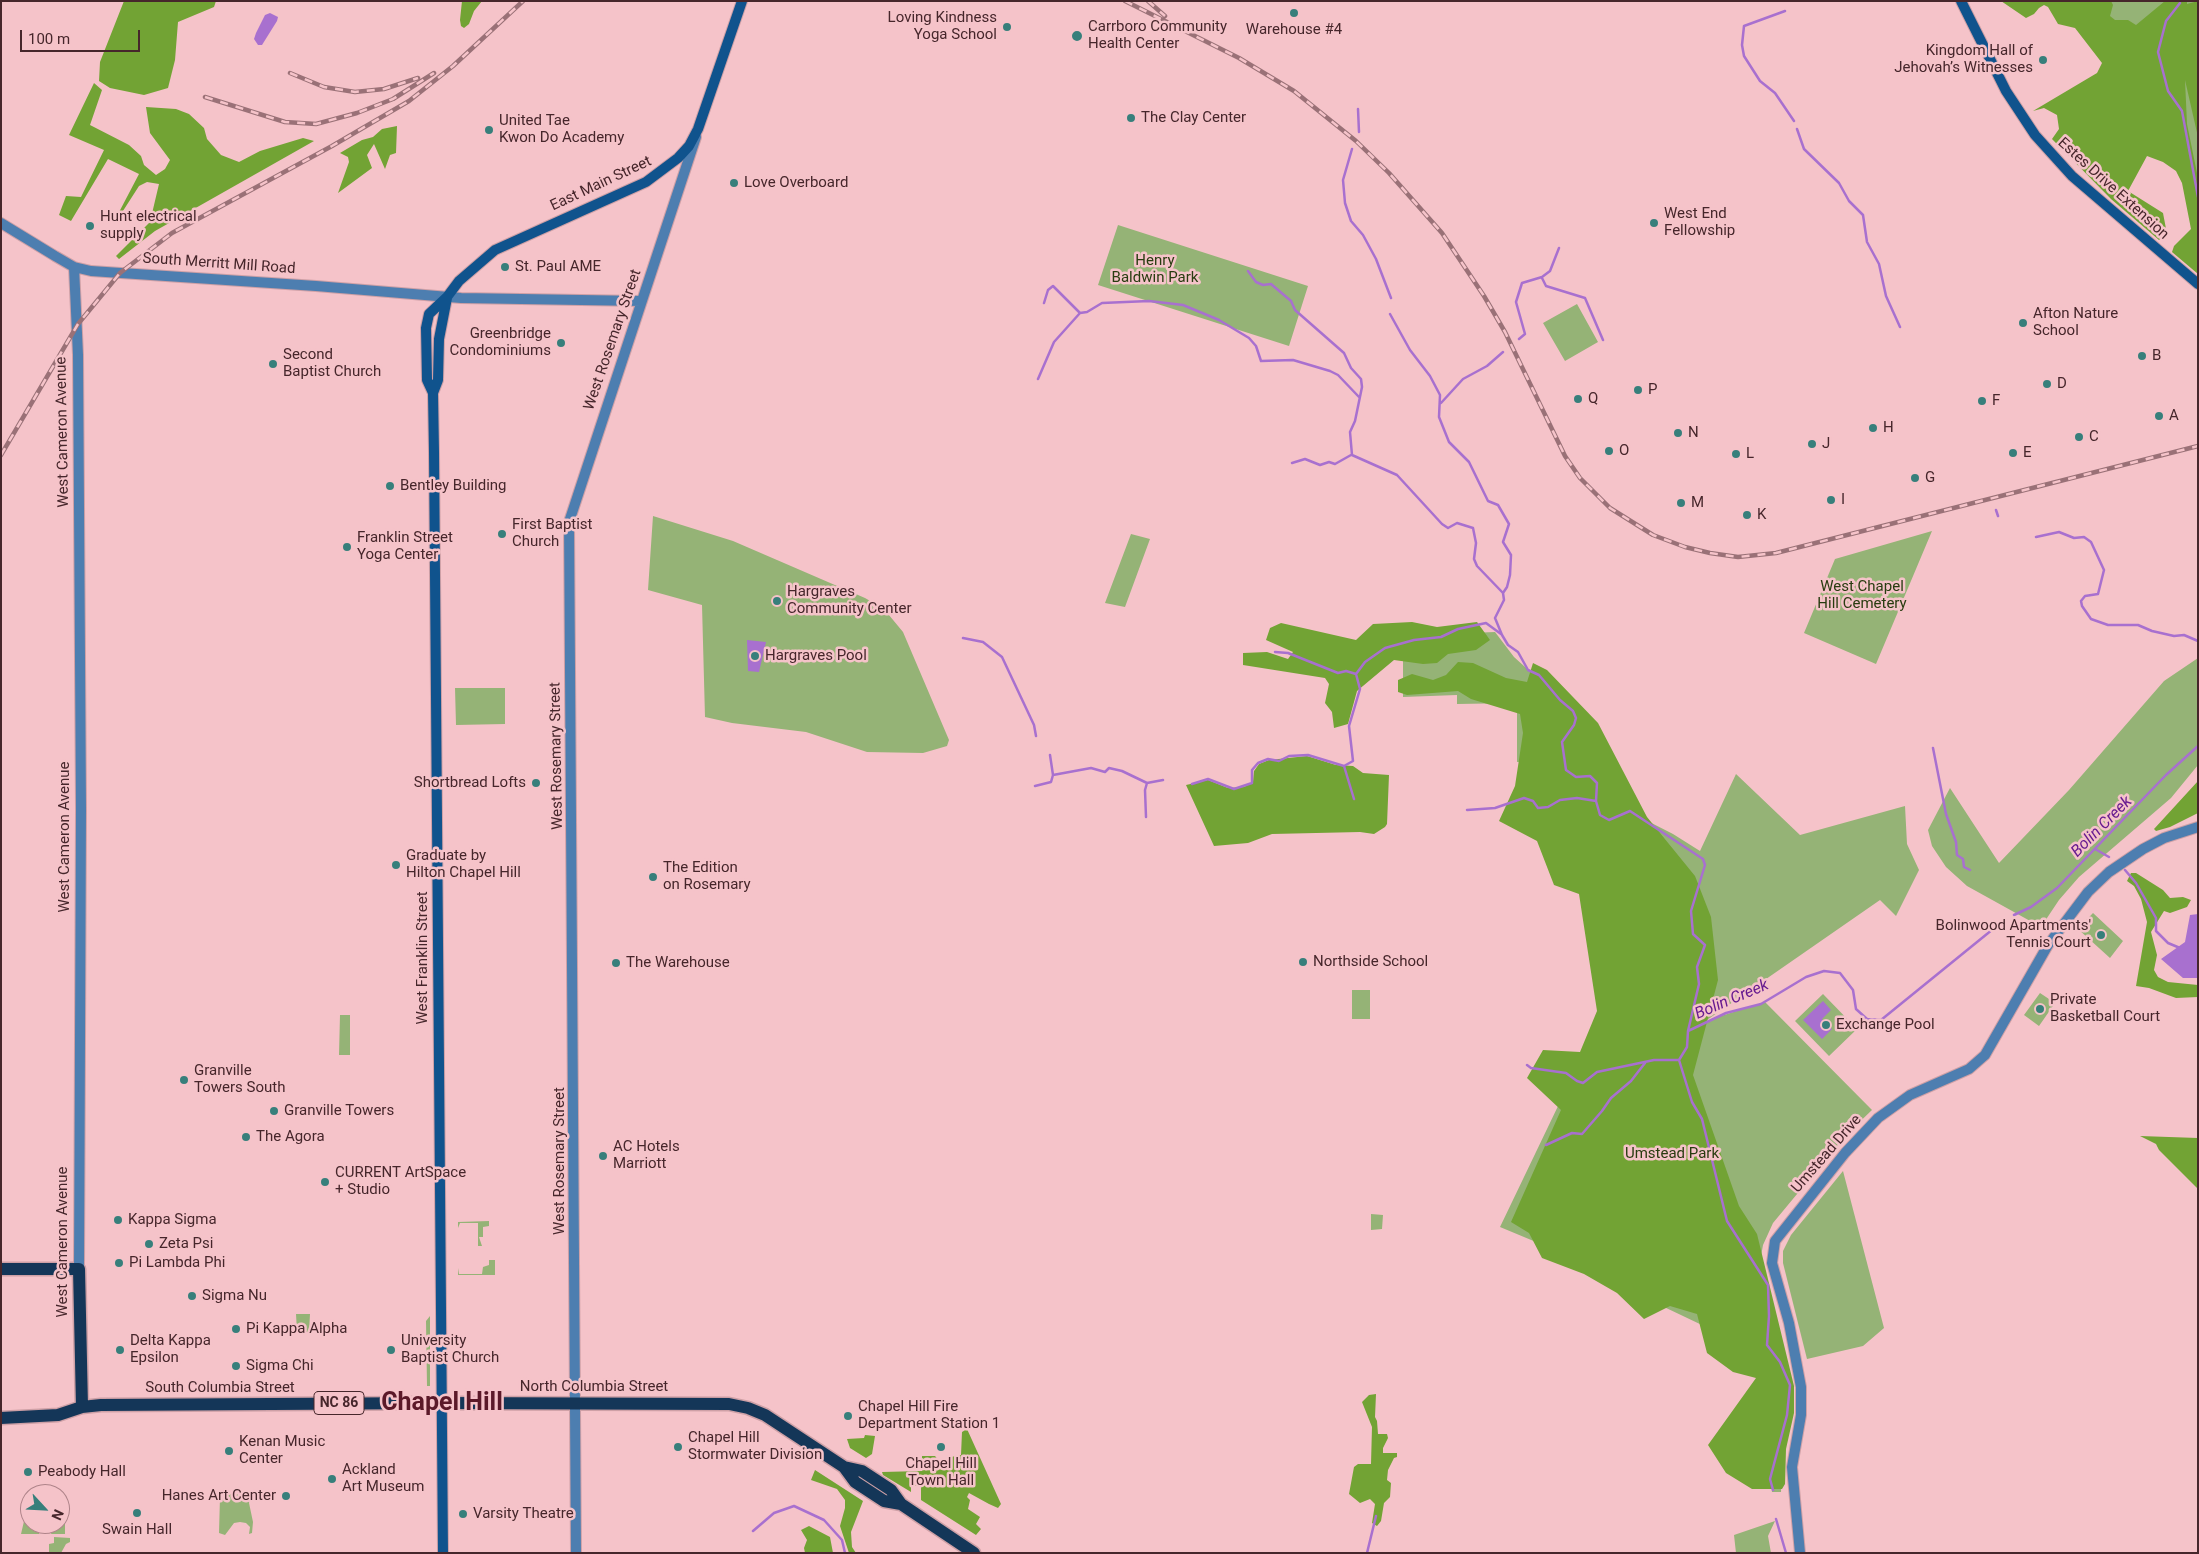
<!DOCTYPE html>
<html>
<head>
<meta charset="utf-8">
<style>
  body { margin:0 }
  #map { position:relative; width:2199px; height:1554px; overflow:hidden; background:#f5c3c9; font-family:Roboto,sans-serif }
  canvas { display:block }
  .frame { position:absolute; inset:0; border:2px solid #46262b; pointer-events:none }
  .north { position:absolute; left:20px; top:1484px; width:50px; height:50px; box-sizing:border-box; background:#f5c3c9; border:1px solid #af848a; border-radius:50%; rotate:115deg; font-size:14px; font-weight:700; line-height:20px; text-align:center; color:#46262b }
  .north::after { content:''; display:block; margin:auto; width:18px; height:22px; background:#377f7b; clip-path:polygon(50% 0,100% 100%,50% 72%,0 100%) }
  .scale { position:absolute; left:20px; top:30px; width:120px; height:22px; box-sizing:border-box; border:2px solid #46262b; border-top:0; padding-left:6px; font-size:15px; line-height:18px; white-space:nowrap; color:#46262b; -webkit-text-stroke:4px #f5c3c9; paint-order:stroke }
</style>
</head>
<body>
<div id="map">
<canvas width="2199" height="1554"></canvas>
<div class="frame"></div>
<div class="north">N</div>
<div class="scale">100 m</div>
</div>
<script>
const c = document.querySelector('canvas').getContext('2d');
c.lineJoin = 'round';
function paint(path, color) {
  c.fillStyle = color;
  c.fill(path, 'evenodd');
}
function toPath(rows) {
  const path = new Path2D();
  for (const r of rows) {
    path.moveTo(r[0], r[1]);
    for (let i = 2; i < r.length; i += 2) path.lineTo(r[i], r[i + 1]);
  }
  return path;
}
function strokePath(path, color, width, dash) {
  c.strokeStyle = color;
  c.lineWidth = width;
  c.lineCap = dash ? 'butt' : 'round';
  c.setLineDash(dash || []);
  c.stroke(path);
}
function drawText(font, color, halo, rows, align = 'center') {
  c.font = font + ' Roboto,sans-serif';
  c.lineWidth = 5;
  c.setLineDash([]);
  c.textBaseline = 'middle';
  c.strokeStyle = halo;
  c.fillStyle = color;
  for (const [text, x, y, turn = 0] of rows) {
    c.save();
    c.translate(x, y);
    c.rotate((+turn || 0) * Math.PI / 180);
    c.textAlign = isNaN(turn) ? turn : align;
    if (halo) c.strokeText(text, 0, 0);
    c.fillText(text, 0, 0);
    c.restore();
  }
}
paint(toPath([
  [2072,1,2198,1,2198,241,2178,108,2114,62],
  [1118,225,1308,286,1289,346,1098,285],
  [1577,304,1598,342,1565,361,1543,323],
  [653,516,733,541,865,598,884,609,903,632,949,740,947,746,923,753,867,752,806,732,732,723,705,717,702,605,648,590],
  [1932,531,1876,664,1804,633,1835,559],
  [1131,534,1150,539,1125,607,1105,603],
  [1495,632,1514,657,1576,713,1622,808,1673,834,1700,851,1736,774,1800,835,1905,806,1907,844,1919,870,1896,916,1880,900,1694,1029,1721,1016,1765,1002,1872,1110,1846,1135,1773,1223,1763,1245,1761,1256,1782,1453,1781,1492,1772,1492,1768,1466,1767,1356,1536,1246,1536,1242,1500,1227,1677,858,1541,761,1517,762,1517,703,1457,704,1457,695,1403,697,1403,646,1470,633],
  [2198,658,2198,765,2171,798,2079,877,2059,900,2041,927,1967,886,1946,867,1932,846,1928,830,1950,788,1999,863,2069,790,2164,681],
  [455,688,505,688,505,724,456,725],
  [2093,913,2123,941,2110,958,2078,929],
  [1352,990,1370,990,1370,1019,1352,1019],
  [2040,993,2055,1003,2039,1026,2024,1015],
  [1823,994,1857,1029,1829,1056,1795,1021],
  [340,1015,350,1015,350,1055,339,1055],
  [1843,1171,1884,1328,1863,1346,1807,1359,1783,1263,1783,1251,1791,1235],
  [1371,1214,1383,1215,1382,1229,1371,1230],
  [489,1221,489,1226,483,1227,483,1237,479,1237,482,1246,478,1246,478,1223,460,1223,458,1228,458,1222],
  [489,1260,495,1260,495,1275,458,1275,458,1268,459,1274,482,1274,483,1267,489,1265],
  [296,1314,310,1314,309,1332,297,1332],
  [430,1316,430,1386,427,1386,426,1321],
  [228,1494,251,1495,249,1503,253,1522,252,1533,249,1534,250,1527,246,1523,240,1522,234,1523,225,1535,219,1533,220,1497,225,1499],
  [60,1514,65,1514,65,1534,51,1534,54,1524,60,1524],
  [25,1517,39,1532,39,1534,21,1534],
  [1775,1521,1768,1536,1771,1553,1736,1553,1734,1535],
  [54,1537,70,1538,70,1542,66,1544,61,1553,49,1553,49,1544,54,1543]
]), '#95b376');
paint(toPath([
  [124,1,216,1,214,7,178,22,175,60,168,88,144,95,110,88,99,81,100,62],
  [462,1,482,1,474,11,469,24,464,28,461,26,460,20],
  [2001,1,2111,1,2113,5,2110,16,2115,20,2128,20,2136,25,2165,1,2187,1,2187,4,2198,1,2198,137,2185,80,2187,124,2198,178,2198,274,2172,252,2174,246,2191,229,2182,183,2176,171,2163,162,2147,156,2128,191,2163,213,2167,234,2159,240,2111,199,2052,139,2059,129,2057,115,2044,108,2033,111,2097,73,2102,63,2075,28,2058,24,2048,7,2044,5,2039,8,2034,14,2026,18],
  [94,83,102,90,90,125,129,145,141,156,144,165,156,175,165,169,170,160,150,133,146,107,176,109,189,114,204,128,207,139,221,155,239,162,260,151,303,138,314,141,155,231,119,259,116,256,150,222,159,184,147,182,139,186,121,214,117,216,139,174,108,159,71,221,59,215,66,196,81,197,104,150,69,135],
  [397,126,396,153,390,155,385,169,374,144,367,155,372,168,338,193,349,162,348,157,340,153,362,140,373,137,382,129],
  [1412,622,1437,627,1477,622,1490,640,1476,650,1448,654,1437,663,1423,664,1394,660,1357,691,1348,724,1334,728,1332,712,1325,703,1329,684,1325,678,1243,665,1243,653,1267,652,1288,659,1293,652,1266,640,1270,628,1281,623,1356,640,1373,624],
  [1458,662,1473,663,1506,678,1527,682,1533,663,1547,670,1598,723,1647,817,1695,876,1711,917,1718,980,1693,1075,1739,1206,1757,1234,1794,1386,1794,1413,1786,1449,1785,1484,1782,1489,1752,1489,1726,1473,1708,1445,1756,1378,1733,1372,1707,1353,1697,1314,1670,1306,1644,1319,1617,1293,1584,1274,1542,1258,1529,1233,1511,1222,1561,1110,1527,1078,1543,1050,1580,1052,1597,1011,1579,894,1554,885,1537,841,1499,821,1515,786,1523,733,1520,714,1471,699,1458,691,1407,695,1398,692,1398,680,1412,674,1433,680,1446,675],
  [1307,756,1336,765,1353,766,1363,773,1389,775,1387,824,1385,827,1374,834,1360,832,1272,834,1248,843,1214,846,1186,785,1208,780,1228,788,1244,787,1253,782,1254,771,1259,764,1269,760],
  [2198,781,2198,813,2170,827,2156,831,2154,829],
  [2131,873,2136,873,2163,890,2170,898,2183,897,2191,900,2187,907,2170,913,2164,911,2151,932,2157,955,2154,970,2158,977,2168,982,2198,985,2198,997,2176,998,2149,988,2136,986,2147,922,2141,899,2134,886,2127,881],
  [2140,1136,2198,1138,2198,1189,2159,1150,2156,1144],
  [1376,1394,1375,1417,1377,1421,1378,1434,1387,1434,1388,1438,1383,1448,1383,1453,1397,1453,1397,1457,1394,1458,1388,1470,1387,1480,1391,1483,1390,1497,1384,1503,1381,1521,1377,1526,1372,1523,1375,1504,1370,1499,1360,1503,1349,1494,1354,1467,1358,1464,1371,1464,1372,1427,1362,1402,1369,1395],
  [967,1429,1001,1504,998,1508,989,1504,969,1493,967,1497,970,1500,968,1509,980,1517,976,1524,981,1529,976,1535,921,1500,921,1486,911,1486,911,1492,883,1475,882,1472,922,1471,922,1456,935,1456,941,1463,949,1461,951,1457,961,1455,962,1432],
  [865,1435,875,1436,872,1454,866,1458,850,1448,847,1439,864,1438],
  [815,1470,863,1501,851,1532,852,1547,856,1553,849,1553,840,1526,845,1508,845,1500,837,1489,811,1480],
  [809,1526,830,1537,833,1553,805,1553,804,1548,807,1540,801,1530]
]), '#72a334');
paint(toPath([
  [270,13,278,17,277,21,262,45,258,45,254,39,256,33,265,15],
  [747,640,766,642,759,672,748,671],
  [2198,914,2198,978,2183,978,2161,959,2185,942,2190,915],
  [1823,1001,1831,1010,1822,1019,1832,1029,1822,1039,1803,1020]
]), '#a870cf');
strokePath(toPath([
  [2180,3,2166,21,2158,52,2168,91,2182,111,2198,197],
  [1785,11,1744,26,1742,45,1744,56,1760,81,1775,93,1794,121],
  [1358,109,1359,132],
  [1797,129,1804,149,1839,183,1849,201,1863,215,1867,242,1879,264,1886,296,1900,327],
  [1352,149,1343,180,1345,203,1351,221,1363,235,1376,259,1391,298],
  [1248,271,1256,282,1263,285,1271,284,1291,301,1295,310,1344,353,1351,368,1361,379,1362,387,1355,421,1350,432,1352,455,1397,475,1442,524,1448,528,1457,523,1473,528,1476,543,1474,559,1477,566,1503,593,1504,600,1495,618,1502,635,1508,645,1518,652,1528,670,1539,675,1560,700,1573,711,1576,718,1574,725,1562,742,1566,770,1576,777,1590,776,1597,783,1596,801,1600,815,1609,820,1630,811,1703,859,1705,865,1691,911,1693,934,1705,945,1697,967,1699,984,1688,1031],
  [1542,278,1546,286,1585,298,1603,340],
  [1044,303,1048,290,1053,286,1080,313],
  [1390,314,1410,350,1430,376,1440,395,1439,417,1449,442,1469,462,1488,501,1498,505,1509,524,1503,542,1511,555,1510,575,1507,587,1503,593],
  [1519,339,1525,334,1516,302,1522,283,1542,277,1550,271,1559,248],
  [1038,379,1054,342,1080,313,1087,312,1102,303,1149,301,1183,305,1219,320,1249,338,1256,346,1261,361,1293,360,1330,371,1338,375,1359,397],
  [1441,403,1463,379,1487,366,1503,352],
  [1292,463,1305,459,1320,465,1329,462,1335,464,1351,455],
  [1996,510,1998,516],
  [2036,537,2059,532,2074,538,2084,537,2091,542,2104,570,2098,594,2085,596,2081,601,2082,606,2091,619,2108,625,2138,625,2152,631,2174,636,2184,635,2198,641],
  [963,638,983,642,1002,657,1034,725,1036,736],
  [1275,652,1288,653,1338,673,1346,671,1356,674],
  [1933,748,1946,814,1956,842,1957,855,1963,859,1964,867,1970,870],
  [1050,755,1053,775],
  [1344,766,1354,799],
  [1192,784,1208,779,1234,789,1252,783,1252,770,1258,763,1268,759,1279,761,1289,756,1308,755,1344,766,1353,761,1349,726,1360,689,1356,674,1365,662,1385,648,1414,640,1441,637,1458,629,1486,623,1501,634],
  [1035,786,1051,782,1053,775,1091,768,1105,772,1109,768,1122,771,1147,783,1163,780],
  [1467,810,1495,808,1524,798,1533,801,1538,808,1548,807,1560,800,1577,798,1596,801],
  [1146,817,1145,790,1147,783],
  [2095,849,2109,857],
  [2125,870,2136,883,2156,918,2156,931,2168,943,2180,948],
  [2014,915,2031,907,2057,888,2166,775,2198,746],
  [1527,1065,1531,1068,1566,1073,1577,1081,1583,1083,1597,1072,1654,1060,1679,1060],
  [1546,1145,1572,1133,1582,1134,1602,1111,1611,1098,1631,1081,1645,1063],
  [1773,1490,1770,1479,1787,1415,1790,1385,1780,1362,1767,1345,1769,1316,1768,1285,1727,1221,1702,1119,1692,1102,1679,1060,1687,1047,1688,1031,1726,1013,1761,1004,1806,977,1824,971,1840,973,1853,990,1856,1009,1867,1019,1881,1020,1998,925],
  [1776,1519,1786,1553],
  [753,1531,774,1513,794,1506,824,1520,842,1540,845,1553],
  [1367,1553,1376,1516]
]), '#a870cf', 2.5);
const tertiary = toPath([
  [1,223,55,256,74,267,91,271,316,286,461,298,641,301],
  [74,267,78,355,81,810,79,1269],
  [576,1553,569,522,696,137],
  [1800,1553,1792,1467,1801,1415,1801,1387,1789,1323,1772,1263,1775,1241,1845,1153,1878,1118,1910,1095,1969,1069,1985,1055,2048,945,2088,892,2109,872,2143,849,2164,838,2198,827]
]);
const secondary = toPath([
  [1961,1,2006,91,2035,135,2072,176,2198,284],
  [433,393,438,380,439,339,447,298],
  [443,1553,434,452,433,393,427,380,426,328,429,314,447,297,459,281,495,250,646,182,678,158,689,146,698,129,742,1]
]);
const primary = toPath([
  [1,1269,79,1269,82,1407],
  [1,1418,58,1415,82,1407,101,1405,441,1403,729,1404,748,1408,765,1415,844,1467,862,1471,891,1490,901,1504,974,1553],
  [844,1467,855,1482,884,1501,901,1504]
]);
strokePath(tertiary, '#cea0a6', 12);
strokePath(secondary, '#cea0a6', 12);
strokePath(primary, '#cea0a6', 15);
strokePath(tertiary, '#4d7eb0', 10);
strokePath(secondary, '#10538d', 10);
strokePath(primary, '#143658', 12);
const rail = toPath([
  [1125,1,1239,58,1294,91,1356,141,1389,173,1442,233,1484,296,1505,332,1565,456,1580,478,1610,508,1653,535,1685,547,1710,553,1738,557,1776,553,2198,446],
  [1148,1,1165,16],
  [290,73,324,87,355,92,384,89,418,78],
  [205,97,285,122,316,124,357,113,393,99,434,73],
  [1,455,78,324,120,273,172,233,332,146,409,101,453,66,523,1]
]);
strokePath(rail, '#9a7177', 4.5);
strokePath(rail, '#f5c3c9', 2.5, [8]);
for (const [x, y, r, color] of [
  [1294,13,5,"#377f7b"],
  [1007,27,5,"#377f7b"],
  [1077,36,6,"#377f7b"],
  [2043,60,5,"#377f7b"],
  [1131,118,5,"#377f7b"],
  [489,130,5,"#377f7b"],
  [734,183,5,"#377f7b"],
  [1654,223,5,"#377f7b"],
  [90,226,5,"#377f7b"],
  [505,267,5,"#377f7b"],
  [2023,323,5,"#377f7b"],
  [561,343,5,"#377f7b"],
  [2142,356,5,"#377f7b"],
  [273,364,5,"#377f7b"],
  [2047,384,5,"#377f7b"],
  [1638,390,5,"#377f7b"],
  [1578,399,5,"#377f7b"],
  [1982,401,5,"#377f7b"],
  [2159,416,5,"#377f7b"],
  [1873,428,5,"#377f7b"],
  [1678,433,5,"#377f7b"],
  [2079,437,5,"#377f7b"],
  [1812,444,5,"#377f7b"],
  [1609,451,5,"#377f7b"],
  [2013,453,5,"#377f7b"],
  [1736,454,5,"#377f7b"],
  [1915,478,5,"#377f7b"],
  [390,486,5,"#377f7b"],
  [1831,500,5,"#377f7b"],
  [1681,503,5,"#377f7b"],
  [1747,515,5,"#377f7b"],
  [502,534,5,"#377f7b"],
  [347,547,5,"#377f7b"],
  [777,601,5,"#377f7b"],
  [755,656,5,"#377f7b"],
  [536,783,5,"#377f7b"],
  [396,865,5,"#377f7b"],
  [653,877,5,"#377f7b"],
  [2101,935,5,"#377f7b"],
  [1303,962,5,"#377f7b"],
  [616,963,5,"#377f7b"],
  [2040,1009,5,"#377f7b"],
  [1826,1025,5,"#377f7b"],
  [184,1080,5,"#377f7b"],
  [274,1111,5,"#377f7b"],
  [246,1137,5,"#377f7b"],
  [603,1156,5,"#377f7b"],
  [325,1182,5,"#377f7b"],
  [118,1220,5,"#377f7b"],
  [149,1244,5,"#377f7b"],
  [119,1263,5,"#377f7b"],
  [192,1296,5,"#377f7b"],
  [236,1329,5,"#377f7b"],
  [120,1350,5,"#377f7b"],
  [391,1350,5,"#377f7b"],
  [236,1366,5,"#377f7b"],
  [848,1416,5,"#377f7b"],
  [678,1447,5,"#377f7b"],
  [941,1447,5,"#377f7b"],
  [229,1451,5,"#377f7b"],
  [28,1472,5,"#377f7b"],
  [332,1479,5,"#377f7b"],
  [286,1496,5,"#377f7b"],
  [137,1513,5,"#377f7b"],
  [463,1514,5,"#377f7b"]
]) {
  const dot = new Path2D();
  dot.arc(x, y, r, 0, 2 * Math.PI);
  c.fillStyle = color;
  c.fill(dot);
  strokePath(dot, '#f5c3c9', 2);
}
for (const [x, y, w] of [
  [339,1403,50]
]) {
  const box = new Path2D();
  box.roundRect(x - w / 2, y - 11.5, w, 23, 4);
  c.fillStyle = '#f5c3c9';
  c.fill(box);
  strokePath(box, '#46262b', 1);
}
drawText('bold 14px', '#46262b', null, [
  ["NC 86",339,1403]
]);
drawText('15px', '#46262b', '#f5c3c9', [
  ["Loving Kindness",997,18,"right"],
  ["Yoga School",997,35,"right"],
  ["Carrboro Community",1088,27],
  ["Health Center",1088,44],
  ["Warehouse #4",1294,30,"center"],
  ["Kingdom Hall of",2033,51,"right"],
  ["Jehovah’s Witnesses",2033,68,"right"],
  ["The Clay Center",1141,118],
  ["United Tae",499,121],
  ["Kwon Do Academy",499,138],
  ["Love Overboard",744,183],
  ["West End",1664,214],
  ["Fellowship",1664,231],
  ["Hunt electrical",100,217],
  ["supply",100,234],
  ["St. Paul AME",515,267],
  ["Afton Nature",2033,314],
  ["School",2033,331],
  ["Greenbridge",551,334,"right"],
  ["Condominiums",551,351,"right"],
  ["Second",283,355],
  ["Baptist Church",283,372],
  ["B",2152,356],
  ["D",2057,384],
  ["P",1648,390],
  ["Q",1588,399],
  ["F",1992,401],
  ["A",2169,416],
  ["H",1883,428],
  ["N",1688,433],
  ["C",2089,437],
  ["J",1822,444],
  ["O",1619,451],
  ["E",2023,453],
  ["L",1746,454],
  ["G",1925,478],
  ["Bentley Building",400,486],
  ["I",1841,500],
  ["M",1691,503],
  ["K",1757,515],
  ["First Baptist",512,525],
  ["Church",512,542],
  ["Franklin Street",357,538],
  ["Yoga Center",357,555],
  ["Hargraves",787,592],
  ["Community Center",787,609],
  ["Hargraves Pool",765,656],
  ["Shortbread Lofts",526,783,"right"],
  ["Graduate by",406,856],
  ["Hilton Chapel Hill",406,873],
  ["The Edition",663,868],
  ["on Rosemary",663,885],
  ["Bolinwood Apartments'",2091,926,"right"],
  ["Tennis Court",2091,943,"right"],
  ["Northside School",1313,962],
  ["The Warehouse",626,963],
  ["Private",2050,1000],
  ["Basketball Court",2050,1017],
  ["Exchange Pool",1836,1025],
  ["Granville",194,1071],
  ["Towers South",194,1088],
  ["Granville Towers",284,1111],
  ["The Agora",256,1137],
  ["AC Hotels",613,1147],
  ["Marriott",613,1164],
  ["CURRENT ArtSpace",335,1173],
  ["+ Studio",335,1190],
  ["Kappa Sigma",128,1220],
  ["Zeta Psi",159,1244],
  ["Pi Lambda Phi",129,1263],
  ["Sigma Nu",202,1296],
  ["Pi Kappa Alpha",246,1329],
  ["Delta Kappa",130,1341],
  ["Epsilon",130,1358],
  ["University",401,1341],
  ["Baptist Church",401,1358],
  ["Sigma Chi",246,1366],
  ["Chapel Hill Fire",858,1407],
  ["Department Station 1",858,1424],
  ["Chapel Hill",688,1438],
  ["Stormwater Division",688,1455],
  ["Kenan Music",239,1442],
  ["Center",239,1459],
  ["Chapel Hill",941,1464,"center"],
  ["Town Hall",941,1481,"center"],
  ["Ackland",342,1470],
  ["Art Museum",342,1487],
  ["Peabody Hall",38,1472],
  ["Hanes Art Center",276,1496,"right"],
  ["Varsity Theatre",473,1514],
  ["Swain Hall",137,1530,"center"]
], 'left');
drawText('15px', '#46262b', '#f5c3c9', [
  ["East Main Street",601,184,-25],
  ["Estes Drive Extension",2113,189,42],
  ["South Merritt Mill Road",219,264,4],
  ["West Rosemary Street",613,340,-71],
  ["West Cameron Avenue",63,432,-91],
  ["West Rosemary Street",557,756,-91],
  ["West Cameron Avenue",65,837,-90],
  ["West Franklin Street",423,958,-90],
  ["Umstead Drive",1827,1154,-49],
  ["West Rosemary Street",560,1161,-90],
  ["West Cameron Avenue",63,1242,-90],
  ["North Columbia Street",594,1387],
  ["South Columbia Street",220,1388]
]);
drawText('15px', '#283c10', '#f5c3c9', [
  ["Henry",1155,261],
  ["Baldwin Park",1155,278],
  ["West Chapel",1862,587],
  ["Hill Cemetery",1862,604],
  ["Umstead Park",1672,1154]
]);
drawText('italic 16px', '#671b90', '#f5c3c9', [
  ["Bolin Creek",2102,827,-45],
  ["Bolin Creek",1732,1000,-23]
]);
drawText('bold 25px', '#5b1929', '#f5c3c9', [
  ["Chapel Hill",442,1404]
]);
</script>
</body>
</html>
